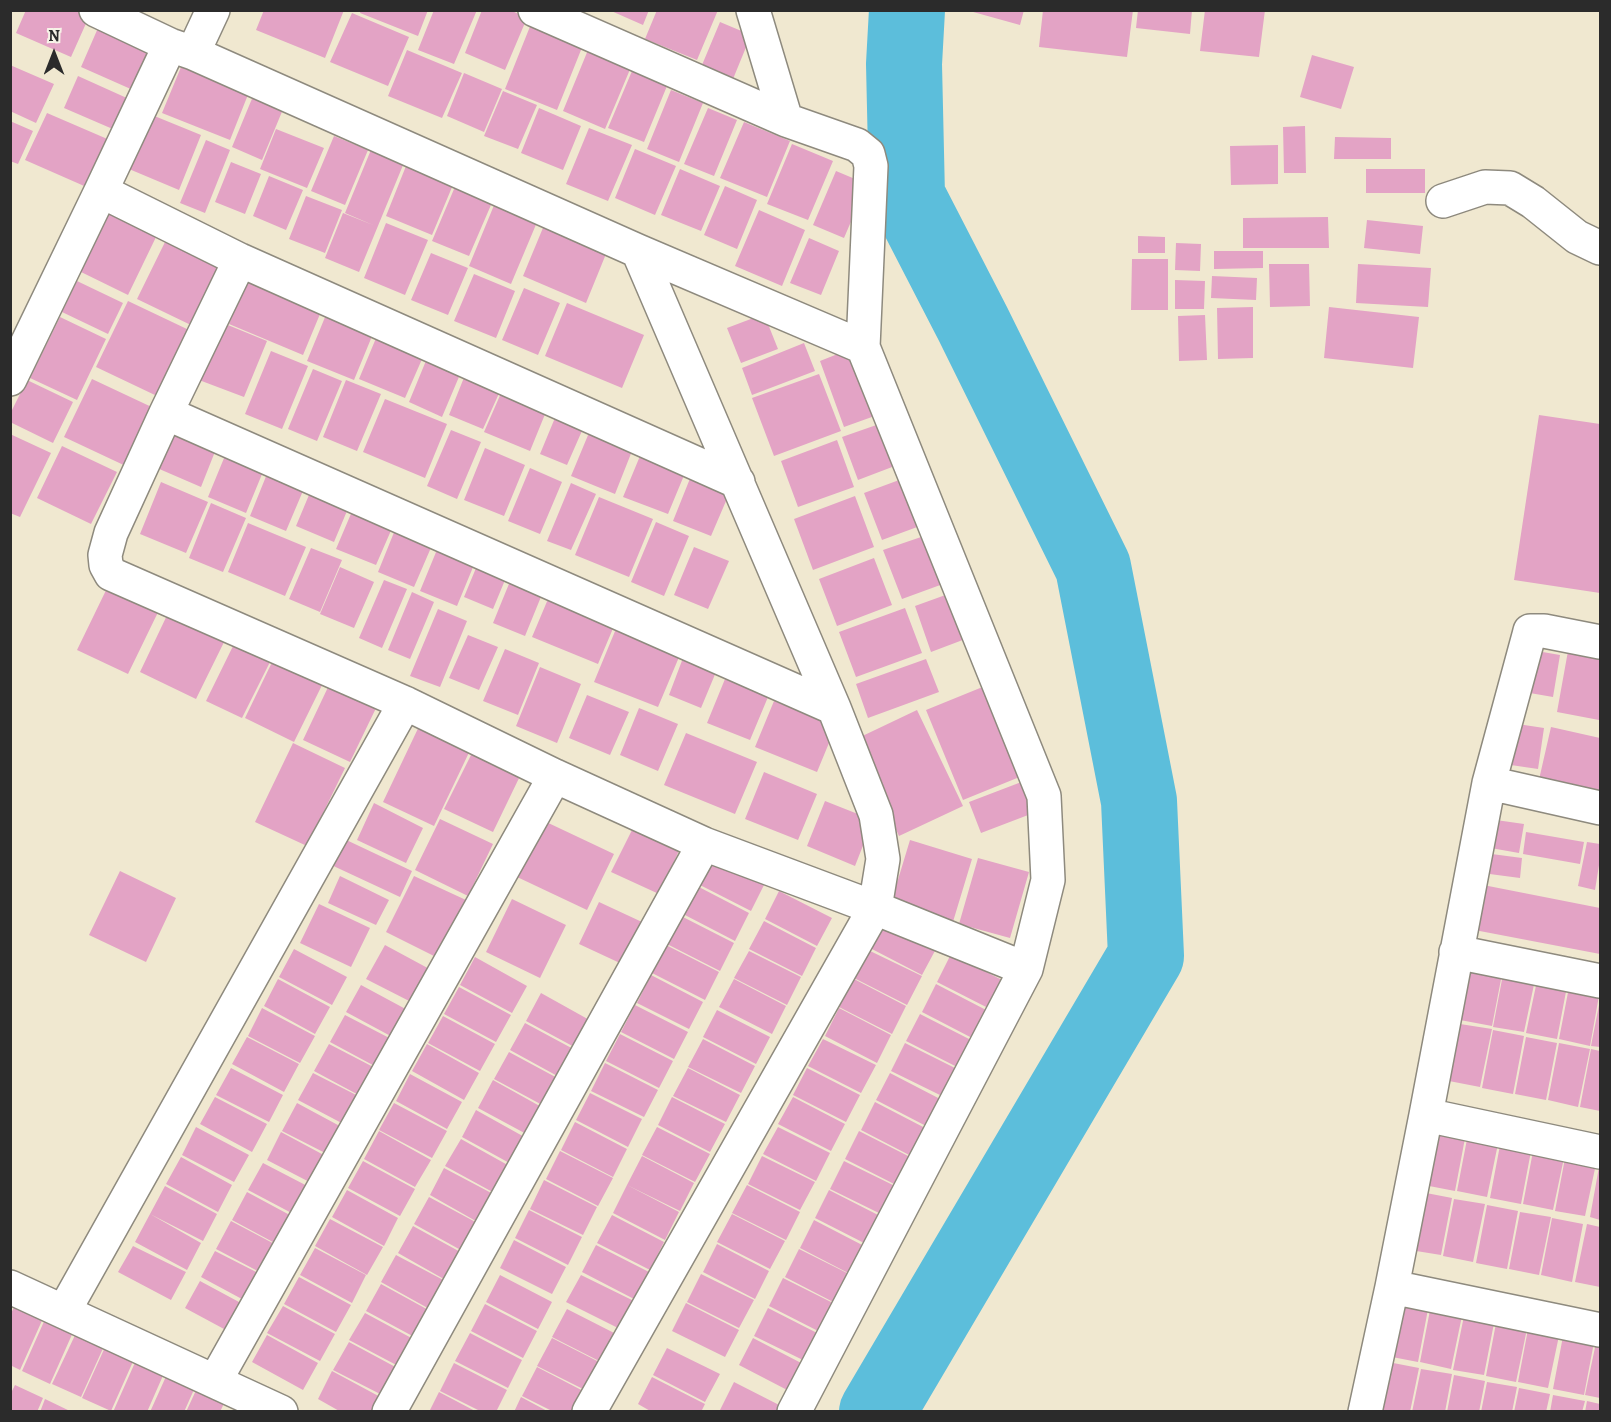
<!DOCTYPE html>
<html>
<head>
<meta charset="utf-8">
<style>
  body { margin:0 }
  #map { position:relative; width:1611px; height:1422px; overflow:hidden; background:#f0e8d0; font-family:Alegreya,serif }
  canvas { display:block }
  .frame { position:absolute; inset:0; border:12px solid #2b2b2b; pointer-events:none }
  .north { position:absolute; left:24px; top:24px; width:60px; height:60px; -webkit-text-stroke:4px #f7f3e8; paint-order:stroke; rotate:0deg; font-size:16px; font-weight:700; line-height:24px; text-align:center; color:#2b2b2b }
  .north::after { content:''; display:block; margin:auto; width:21px; height:27px; background:#2b2b2b; clip-path:polygon(50% 0,100% 100%,50% 72%,0 100%) }
</style>
</head>
<body>
<div id="map">
<canvas width="1611" height="1422"></canvas>
<div class="frame"></div>
<div class="north">N</div>
</div>
<script>
const c = document.querySelector('canvas').getContext('2d');
c.lineJoin = 'round';
function toPath(rows) {
  const path = new Path2D();
  for (const r of rows) {
    path.moveTo(r[0], r[1]);
    for (let i = 2; i < r.length; i += 2) path.lineTo(r[i], r[i + 1]);
  }
  return path;
}
function strokePath(path, color, width, dash) {
  c.strokeStyle = color;
  c.lineWidth = width;
  c.lineCap = dash ? 'butt' : 'round';
  c.setLineDash(dash || []);
  c.stroke(path);
}
function paint(path, color) {
  c.fillStyle = color;
  c.fill(path, 'evenodd');
}
strokePath(toPath([
  [877,1412,1146,956,1139,801,1093,567,973,324,907,196,904,64,907,10]
]), '#5cbedb', 76);
paint(toPath([
  [26,10,92,10,71,57,16,33],
  [264,10,344,10,325,58,256,30],
  [361,10,428,10,418,36,360,13],
  [434,10,477,10,454,64,418,50],
  [482,10,510,10,527,18,505,70,465,53],
  [609,10,649,10,643,25],
  [657,10,718,10,697,60,645,39],
  [966,10,1024,10,1020,25],
  [1043,10,1133,10,1127,57,1039,47],
  [1138,10,1192,10,1190,34,1136,28],
  [1205,10,1265,10,1259,57,1200,51],
  [352,13,409,37,388,86,330,62],
  [720,22,751,35,733,79,702,65],
  [531,24,583,45,557,110,505,89],
  [98,28,159,55,142,94,81,67],
  [407,50,462,73,442,118,388,96],
  [588,50,631,67,605,129,563,111],
  [186,55,253,82,230,140,162,113],
  [1312,55,1354,67,1341,109,1300,97],
  [10,65,54,84,36,123,10,111],
  [632,71,667,86,644,142,608,128],
  [464,73,502,89,484,132,447,116],
  [78,76,129,99,115,130,64,108],
  [256,89,286,102,262,160,232,147],
  [671,90,703,103,679,162,647,149],
  [503,91,537,105,518,149,484,136],
  [539,108,581,126,563,170,521,153],
  [708,108,737,120,714,176,684,164],
  [47,113,112,141,91,189,25,160],
  [152,115,201,135,179,190,129,169],
  [10,121,33,131,18,164,10,161],
  [744,122,790,141,767,197,720,178],
  [1305,126,1306,173,1284,173,1283,127],
  [589,128,632,145,608,201,566,184],
  [276,129,324,148,307,188,260,169],
  [334,136,368,150,345,205,311,191],
  [1335,137,1391,138,1391,159,1334,159],
  [206,140,230,150,205,213,180,203],
  [375,140,408,153,359,272,325,258,343,213,373,225,345,213],
  [792,144,833,161,808,220,767,204],
  [1278,145,1278,184,1231,185,1230,146],
  [635,149,676,166,655,215,615,198],
  [408,161,455,180,432,235,386,216],
  [231,162,261,174,245,214,215,202],
  [680,169,720,186,701,231,661,215],
  [1366,169,1425,169,1425,193,1366,193],
  [836,171,867,184,844,238,813,225],
  [269,176,303,190,286,230,253,216],
  [457,182,494,198,469,256,432,241],
  [725,186,757,200,737,249,704,235],
  [306,196,342,210,325,253,289,239],
  [497,198,540,215,511,284,469,266],
  [759,210,805,230,782,286,735,266],
  [108,212,157,235,128,295,79,271],
  [1328,217,1329,248,1243,248,1243,218],
  [1367,220,1423,226,1420,254,1364,248],
  [386,223,428,240,405,295,364,278],
  [545,223,608,249,586,303,523,276],
  [1138,236,1165,237,1165,253,1138,253],
  [809,238,839,251,821,295,790,283],
  [166,240,224,268,195,327,137,299],
  [1176,243,1201,244,1200,271,1175,270],
  [1214,251,1263,251,1263,268,1214,269],
  [431,253,468,268,448,315,411,300],
  [1132,259,1168,259,1168,310,1131,310],
  [1269,264,1309,264,1310,306,1270,307],
  [1358,264,1431,268,1428,307,1356,303],
  [251,271,325,302,303,355,229,324],
  [474,274,515,291,496,338,454,321],
  [1212,276,1257,278,1256,300,1211,298],
  [1175,280,1205,281,1204,309,1175,309],
  [77,281,123,303,108,334,62,312],
  [524,288,560,303,538,355,502,340],
  [128,301,189,330,157,396,96,367],
  [567,303,644,335,622,388,545,356],
  [330,305,377,324,354,380,307,361],
  [1253,307,1253,358,1218,359,1217,308],
  [1329,307,1419,317,1413,368,1324,358],
  [764,314,778,349,741,363,727,328],
  [1205,315,1207,360,1179,361,1178,316],
  [60,317,106,339,77,400,30,378],
  [223,323,267,341,244,397,199,380],
  [379,331,426,350,405,398,359,379],
  [804,343,815,371,752,395,742,368],
  [858,346,883,413,844,427,820,361],
  [271,351,308,366,282,429,245,414],
  [430,351,464,365,442,417,409,402],
  [469,365,505,380,483,429,449,415],
  [313,369,342,381,317,441,288,429],
  [819,374,841,431,774,456,752,398],
  [92,379,158,410,130,468,64,437],
  [27,380,73,402,53,443,10,422,10,414],
  [346,380,381,394,357,451,323,437],
  [505,384,550,402,530,451,484,432],
  [385,399,447,424,425,478,363,452],
  [557,413,585,424,567,465,540,454],
  [1539,415,1600,424,1600,593,1514,580],
  [885,422,900,464,858,480,842,437],
  [175,426,218,444,201,487,157,468],
  [591,428,634,446,615,494,571,476],
  [451,430,481,442,457,499,427,486],
  [10,434,51,453,20,517,10,513],
  [837,440,854,487,798,507,781,461],
  [62,446,117,472,91,524,37,498],
  [229,446,267,462,246,513,208,497],
  [485,448,525,465,504,516,464,500],
  [640,456,685,473,668,514,623,497],
  [271,464,308,479,286,531,250,516],
  [530,468,562,482,540,534,508,521],
  [693,471,732,487,711,536,673,521],
  [910,476,928,523,882,540,864,493],
  [161,482,208,502,186,553,140,534],
  [314,483,352,499,334,542,296,526],
  [571,483,596,494,571,550,547,541],
  [855,496,874,547,813,570,794,519],
  [599,497,653,519,629,577,575,555],
  [356,502,396,519,376,565,336,549],
  [211,503,246,518,223,572,189,558],
  [399,520,436,536,414,587,378,572],
  [656,522,689,536,664,596,631,582],
  [248,523,306,547,285,596,228,572],
  [924,536,943,584,902,599,883,550],
  [441,540,478,555,457,606,420,591],
  [694,547,729,561,708,609,674,595],
  [311,548,342,560,320,612,289,599],
  [481,556,510,568,493,609,464,597],
  [874,558,892,605,837,626,819,579],
  [340,567,374,582,354,628,320,614],
  [513,574,545,587,525,636,493,623],
  [111,580,162,604,128,674,77,650],
  [384,580,407,589,382,648,359,638],
  [412,592,434,602,410,659,388,650],
  [551,592,617,619,598,664,532,637],
  [951,593,968,638,931,652,915,606],
  [905,608,922,653,856,677,839,632],
  [170,609,227,636,196,699,140,672],
  [438,609,467,621,440,687,410,676],
  [618,624,682,650,658,707,594,682],
  [468,635,498,647,479,690,449,678],
  [235,642,271,660,242,718,206,701],
  [505,649,539,663,518,715,483,701],
  [1531,650,1560,655,1553,697,1524,692],
  [1568,651,1600,656,1599,720,1557,712],
  [275,656,325,679,294,742,245,718],
  [683,658,716,672,701,708,669,695],
  [926,659,939,692,868,718,856,684],
  [540,667,581,684,557,743,516,726],
  [725,679,768,697,750,740,707,723],
  [330,683,377,706,350,762,303,740],
  [985,686,1022,776,963,800,926,710],
  [587,695,629,712,610,755,569,738],
  [774,701,836,726,817,772,755,747],
  [639,708,678,724,658,771,620,755],
  [917,710,963,806,899,836,854,740],
  [423,718,474,742,434,826,383,802],
  [1511,723,1544,728,1538,769,1504,764],
  [1551,727,1600,738,1600,798,1538,784],
  [686,733,757,762,735,814,664,785],
  [293,743,345,768,307,846,255,822],
  [473,751,521,774,493,832,444,809],
  [764,772,817,794,798,840,745,819],
  [1024,781,1036,812,981,833,969,802],
  [825,801,873,820,855,866,807,846],
  [374,803,423,828,406,863,357,840],
  [440,819,493,844,468,896,415,870],
  [1489,819,1524,824,1519,853,1485,847],
  [542,820,614,854,587,910,515,876],
  [637,820,683,842,659,894,611,872],
  [1526,832,1584,842,1580,864,1523,854],
  [340,837,412,871,400,897,327,863],
  [910,840,972,859,952,925,890,906],
  [1587,842,1600,844,1600,859,1595,890,1578,886],
  [1484,853,1522,858,1520,878,1482,873],
  [712,857,765,883,751,911,698,884],
  [978,858,1029,872,1010,938,959,924],
  [120,871,176,898,146,962,89,935],
  [340,876,389,900,376,925,328,903],
  [414,876,466,900,438,958,386,932],
  [1473,883,1600,908,1600,954,1464,928],
  [697,886,749,913,735,941,683,914],
  [779,891,832,918,817,946,765,919],
  [512,899,566,925,540,978,486,952],
  [599,902,642,922,622,964,579,944],
  [319,904,370,928,351,967,300,943],
  [681,916,734,943,720,971,667,944],
  [884,920,937,947,922,975,870,948],
  [764,921,816,948,802,976,749,949],
  [385,945,435,972,417,1005,366,979],
  [666,945,719,972,705,1000,652,973],
  [294,949,347,977,332,1005,279,977],
  [868,950,922,976,907,1005,854,978],
  [749,951,801,977,787,1005,734,978],
  [951,954,1004,981,990,1009,937,982],
  [475,957,527,986,512,1013,460,985],
  [1472,962,1503,969,1492,1026,1460,1020],
  [1504,969,1536,975,1524,1032,1493,1027],
  [651,975,703,1002,689,1029,637,1003],
  [1538,976,1568,981,1557,1039,1526,1033],
  [278,979,330,1007,315,1034,264,1006],
  [734,979,786,1006,772,1034,719,1007],
  [854,979,906,1006,892,1034,839,1007],
  [1570,982,1600,990,1590,1046,1559,1039],
  [936,984,988,1011,974,1039,922,1012],
  [361,985,413,1013,398,1040,346,1012],
  [459,987,511,1015,496,1042,444,1014],
  [541,993,593,1022,578,1049,526,1021],
  [635,1005,688,1032,674,1059,621,1032],
  [1599,1005,1600,1005,1600,1047,1591,1046],
  [262,1008,315,1036,300,1063,248,1036],
  [839,1008,891,1035,877,1063,825,1036],
  [717,1010,770,1037,756,1064,703,1037],
  [920,1014,973,1041,959,1068,906,1041],
  [345,1015,397,1042,382,1070,330,1042],
  [443,1016,495,1044,480,1071,428,1043],
  [525,1023,577,1051,561,1078,510,1050],
  [1460,1024,1492,1029,1480,1087,1449,1081],
  [1493,1030,1524,1036,1513,1094,1482,1088],
  [620,1034,673,1061,659,1088,606,1061],
  [247,1037,299,1064,284,1092,232,1064],
  [1526,1037,1557,1043,1546,1100,1515,1094],
  [703,1039,755,1066,741,1093,688,1067],
  [823,1039,876,1065,861,1093,808,1066],
  [905,1043,959,1070,944,1097,891,1071],
  [1559,1043,1590,1049,1578,1107,1548,1100],
  [329,1044,381,1071,366,1099,314,1071],
  [427,1044,479,1073,464,1100,412,1071],
  [1591,1049,1600,1051,1600,1111,1580,1107],
  [509,1052,561,1080,546,1107,494,1079],
  [605,1063,658,1090,644,1117,591,1091],
  [231,1068,283,1095,269,1122,216,1095],
  [688,1068,740,1095,726,1122,673,1096],
  [807,1068,860,1095,846,1122,793,1095],
  [313,1073,366,1100,351,1128,298,1100],
  [890,1073,942,1100,928,1127,876,1100],
  [410,1074,462,1102,447,1129,396,1101],
  [493,1080,545,1109,530,1136,478,1108],
  [590,1093,642,1119,628,1147,576,1120],
  [215,1097,267,1124,252,1152,200,1124],
  [672,1097,725,1124,710,1152,658,1125],
  [793,1097,845,1124,831,1151,778,1124],
  [875,1102,927,1129,913,1157,861,1130],
  [297,1103,349,1131,335,1158,282,1131],
  [394,1103,447,1131,432,1158,379,1130],
  [476,1110,528,1139,513,1165,462,1137],
  [575,1122,627,1149,613,1177,561,1150],
  [196,1127,249,1155,234,1182,182,1155],
  [657,1127,710,1154,695,1182,642,1155],
  [778,1127,830,1153,816,1181,763,1154],
  [1436,1127,1466,1133,1455,1191,1424,1185],
  [379,1131,431,1160,415,1187,364,1159],
  [859,1131,912,1158,898,1186,845,1159],
  [281,1132,333,1160,319,1187,267,1160],
  [1468,1134,1499,1139,1487,1197,1457,1191],
  [461,1139,513,1168,498,1195,445,1166],
  [1501,1140,1532,1146,1521,1204,1490,1198],
  [1534,1146,1565,1153,1553,1210,1523,1204],
  [560,1151,613,1178,598,1206,546,1179],
  [1566,1153,1597,1159,1585,1216,1555,1211],
  [642,1156,694,1183,680,1211,627,1185],
  [762,1156,815,1182,800,1210,748,1184],
  [181,1157,232,1185,218,1212,166,1184],
  [363,1161,415,1189,400,1216,348,1188],
  [844,1161,897,1187,883,1215,830,1189],
  [263,1163,315,1190,301,1218,248,1190],
  [1599,1167,1600,1167,1600,1220,1590,1217],
  [444,1168,497,1196,481,1224,430,1195],
  [544,1180,597,1207,583,1235,530,1209],
  [627,1185,679,1212,665,1240,613,1213],
  [747,1185,800,1212,786,1240,732,1213],
  [165,1186,217,1214,203,1241,150,1214],
  [347,1190,398,1218,384,1246,332,1217],
  [829,1190,882,1217,868,1245,815,1218],
  [247,1192,299,1220,284,1248,232,1220],
  [1421,1192,1452,1198,1441,1255,1410,1250],
  [429,1197,481,1225,466,1253,414,1224],
  [1454,1199,1485,1204,1473,1262,1443,1256],
  [1487,1205,1518,1211,1507,1269,1476,1263],
  [529,1210,582,1237,568,1265,515,1238],
  [1520,1212,1551,1217,1539,1275,1509,1269],
  [150,1214,201,1243,187,1270,135,1242],
  [732,1214,785,1241,770,1269,717,1242],
  [612,1215,664,1242,650,1270,597,1243],
  [1552,1218,1583,1224,1572,1282,1541,1275],
  [330,1219,383,1247,367,1275,315,1246],
  [814,1220,866,1247,852,1275,800,1248],
  [231,1221,284,1249,269,1277,216,1249],
  [1587,1224,1600,1227,1600,1287,1575,1282],
  [413,1226,464,1254,449,1282,398,1253],
  [514,1240,566,1267,552,1294,500,1268],
  [717,1244,769,1271,755,1299,703,1272],
  [596,1245,649,1272,634,1299,582,1272],
  [133,1246,186,1272,171,1300,118,1272],
  [315,1248,366,1275,352,1303,300,1275],
  [799,1249,851,1275,837,1304,785,1277],
  [215,1251,268,1278,253,1305,201,1277],
  [396,1255,449,1283,433,1311,381,1282],
  [701,1274,754,1300,739,1328,687,1302],
  [500,1275,552,1302,538,1329,486,1302],
  [581,1275,634,1301,620,1329,566,1302],
  [299,1277,351,1305,336,1332,284,1304],
  [783,1278,837,1305,822,1333,769,1306],
  [200,1281,252,1309,237,1336,185,1308],
  [381,1284,432,1312,418,1339,366,1311],
  [1399,1299,1429,1304,1418,1362,1387,1356],
  [686,1303,739,1330,725,1357,672,1331],
  [16,1304,44,1316,20,1370,10,1365,10,1315],
  [485,1304,537,1331,523,1358,471,1331],
  [1431,1305,1463,1311,1451,1369,1420,1362],
  [283,1306,335,1334,320,1361,267,1333],
  [768,1308,821,1335,807,1362,754,1336],
  [567,1309,620,1336,605,1364,552,1337],
  [1465,1311,1495,1318,1484,1375,1453,1370],
  [365,1313,417,1341,402,1368,349,1340],
  [46,1317,74,1330,50,1384,22,1371],
  [1497,1318,1528,1324,1516,1382,1486,1376],
  [1529,1324,1560,1331,1548,1388,1518,1382],
  [77,1331,105,1344,81,1397,52,1384],
  [1564,1331,1595,1337,1584,1395,1553,1389],
  [470,1333,522,1360,508,1388,455,1361],
  [267,1335,318,1363,303,1390,252,1362],
  [552,1338,605,1365,591,1393,537,1366],
  [753,1338,805,1365,791,1392,739,1365],
  [1597,1338,1600,1338,1600,1398,1585,1395],
  [349,1342,401,1370,386,1397,333,1370],
  [106,1345,135,1357,111,1411,82,1398],
  [667,1348,720,1374,705,1402,653,1375],
  [137,1358,165,1371,147,1412,113,1412],
  [1388,1362,1419,1368,1410,1412,1378,1412],
  [454,1363,507,1390,496,1412,482,1412,440,1391],
  [537,1367,589,1394,580,1412,554,1412,522,1396],
  [1421,1369,1452,1374,1445,1412,1412,1412],
  [332,1371,384,1399,378,1412,341,1412,318,1399],
  [168,1372,196,1385,184,1412,150,1412],
  [1454,1375,1485,1381,1479,1412,1447,1412],
  [652,1377,705,1404,701,1412,652,1412,638,1404],
  [734,1382,787,1409,785,1412,723,1412,720,1410],
  [1487,1382,1517,1387,1512,1412,1481,1412],
  [15,1385,43,1398,37,1412,10,1412,10,1395],
  [198,1386,226,1399,220,1412,186,1412],
  [1519,1388,1550,1394,1546,1412,1514,1412],
  [439,1392,477,1412,429,1412],
  [1553,1395,1585,1401,1582,1412,1550,1412],
  [521,1397,549,1412,514,1412],
  [45,1399,72,1412,40,1412],
  [1587,1401,1600,1404,1600,1412,1585,1412]
]), '#e3a3c5');
const minor = toPath([
  [96,10,170,45,193,53,638,251,863,347],
  [535,10,786,120],
  [753,10,786,120,857,145,868,154,871,166,863,347,1044,796,1048,880,1026,969,794,1412],
  [193,53,213,10],
  [101,191,240,260,738,482],
  [1443,201,1485,187,1510,188,1533,202,1577,237,1600,248],
  [240,260,166,413,111,533,105,555,106,565,111,574,405,703,555,776,704,844,875,908,1026,969],
  [10,379,101,191,170,45],
  [166,413,834,708],
  [1489,783,1600,808],
  [1456,952,1600,981],
  [1426,1115,1600,1152],
  [10,1287,281,1412],
  [1392,1287,1600,1330],
  [64,1311,405,703],
  [215,1381,555,776],
  [389,1412,704,844],
  [589,1412,875,908,883,859,876,815,834,708,638,251],
  [1365,1412,1392,1287,1426,1115,1489,783,1529,635,1530,631,1544,631,1600,642]
]);
strokePath(minor, '#8e8a7e', 36);
strokePath(minor, '#fff', 33);
</script>
</body>
</html>
